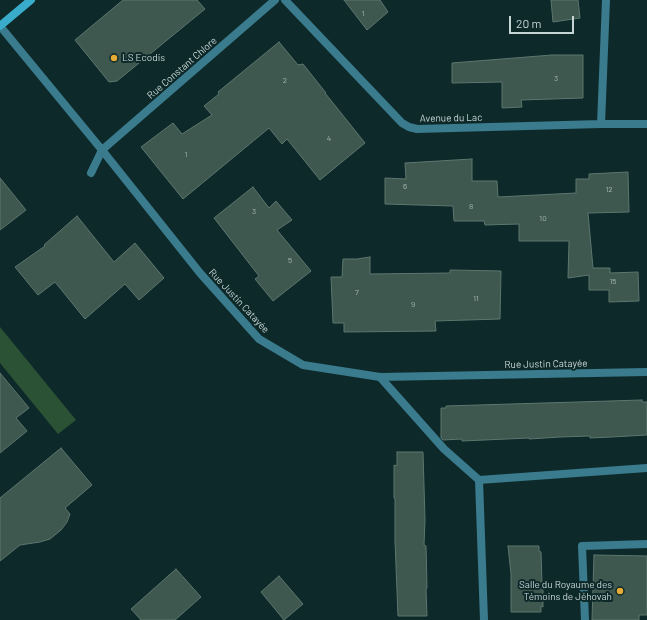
<!DOCTYPE html>
<html>
<head>
<meta charset="utf-8">
<style>
  body { margin:0 }
  #map { position:relative; width:647px; height:620px; overflow:hidden; background:#0e2929; font-family:Barlow,sans-serif }
  canvas { display:block }
  .scale { position:absolute; left:509px; top:16px; width:65px; height:18px; box-sizing:border-box; border:2px solid #c5d5d5; border-top:0; padding-left:5px; font-size:12px; line-height:14px; white-space:nowrap; color:#c5d5d5; -webkit-text-stroke:3px #0e2929; paint-order:stroke }
</style>
</head>
<body>
<div id="map">
<canvas width="647" height="620"></canvas>
<div class="scale">20 m</div>
</div>
<script>
const c = document.querySelector('canvas').getContext('2d');
c.lineJoin = 'round';
function paint(path, color) {
  c.fillStyle = color;
  c.fill(path, 'evenodd');
}
function toPath(rows) {
  const path = new Path2D();
  for (const r of rows) {
    path.moveTo(r[0], r[1]);
    for (let i = 2; i < r.length; i += 2) path.lineTo(r[i], r[i + 1]);
  }
  return path;
}
function strokePath(path, color, width, dash) {
  c.strokeStyle = color;
  c.lineWidth = width;
  c.lineCap = dash ? 'butt' : 'round';
  c.setLineDash(dash || []);
  c.stroke(path);
}
function drawText(font, color, halo, rows, align = 'center') {
  c.font = font + ' Barlow,sans-serif';
  c.lineWidth = 4;
  c.setLineDash([]);
  c.textBaseline = 'middle';
  c.strokeStyle = halo;
  c.fillStyle = color;
  for (const [text, x, y, turn = 0] of rows) {
    c.save();
    c.translate(x, y);
    c.rotate((+turn || 0) * Math.PI / 180);
    c.textAlign = isNaN(turn) ? turn : align;
    if (halo) c.strokeText(text, 0, 0);
    c.fillText(text, 0, 0);
    c.restore();
  }
}
paint(toPath([
  [0,327,76,420,58,434,0,363]
]), '#2c5235');
const building = toPath([
  [123,0,197,0,205,9,117,81,109,82,75,40,123,0],
  [344,0,380,0,388,12,367,30,344,0],
  [551,0,578,0,580,18,553,22,551,0],
  [279,42,298,65,303,64,326,93,325,93,365,143,320,180,287,139,282,144,269,128,183,199,141,147,173,123,182,134,212,115,204,106,219,94,218,92,279,42],
  [552,55,583,55,583,98,521,100,522,107,502,108,502,82,452,83,452,63,552,55],
  [472,159,472,181,497,181,498,197,576,193,576,179,589,179,589,174,628,172,629,212,588,213,593,268,610,268,610,273,638,272,639,301,609,302,609,290,589,290,589,275,568,278,569,241,519,241,519,224,485,225,484,221,454,221,453,206,385,204,385,178,406,179,405,163,472,159],
  [0,178,26,210,0,230,0,178],
  [253,187,269,208,276,201,292,220,277,230,311,271,273,301,255,279,259,276,214,218,253,187],
  [77,216,114,262,135,243,164,278,139,300,125,284,85,319,55,282,38,295,15,267,45,246,44,245,77,216],
  [370,257,370,274,450,273,450,270,501,271,500,319,435,321,436,331,344,332,344,323,333,323,331,277,342,277,343,259,357,259,370,257],
  [0,373,29,408,16,418,27,431,0,453,0,373],
  [642,400,642,402,647,402,647,435,611,437,590,438,590,436,560,437,529,439,529,438,462,441,462,439,443,440,441,438,441,408,446,408,446,406,642,400],
  [61,448,92,485,65,508,70,514,67,522,61,530,50,539,40,542,20,545,0,561,0,498,61,448],
  [397,452,423,452,425,520,424,545,426,546,427,587,426,590,427,616,398,616,395,541,395,499,394,498,394,465,397,466,397,452],
  [508,546,539,546,539,551,541,552,542,584,543,584,543,607,541,606,541,612,511,612,511,574,508,546],
  [594,555,647,556,647,615,639,615,639,620,592,620,594,555],
  [176,569,201,597,175,620,141,620,131,609,176,569],
  [279,576,303,604,284,620,261,592,279,576]
]);
paint(building, '#3e574f');
strokePath(building, '#5d776f', 1);
strokePath(toPath([
  [91,173,102,150],
  [380,377,444,449,479,480,647,468],
  [479,480,484,620],
  [585,620,582,546,647,544]
]), '#3a7b8e', 8);
strokePath(toPath([
  [285,0,402,123,409,127,417,129,601,124,647,124],
  [0,26,102,150,200,273,259,339,303,365,380,377,647,372],
  [601,124,606,0],
  [102,150,275,0]
]), '#3a7b8e', 8);
strokePath(toPath([
  [0,26,31,0]
]), '#39accc', 8);
for (const [x, y, r, color] of [
  [114,58,4,"#e7ac36"],
  [620,591,4,"#e7ac36"]
]) {
  const dot = new Path2D();
  dot.arc(x, y, r, 0, 2 * Math.PI);
  c.fillStyle = color;
  c.fill(dot);
  strokePath(dot, '#0e2929', 1.5);
}
drawText('8px', '#a3b6b4', null, [
  ["1",363,13],
  ["3",556,78],
  ["2",285,80],
  ["4",329,138],
  ["1",186,154],
  ["6",405,186],
  ["12",609,189],
  ["8",471,206],
  ["3",254,211],
  ["10",543,218],
  ["5",290,260],
  ["15",613,281],
  ["7",357,292],
  ["11",476,298],
  ["9",413,304]
]);
drawText('10px', '#c5d5d5', '#0e2929', [
  ["LS Ecodis",122,58],
  ["Salle du Royaume des",612,585,"right"],
  ["Témoins de Jéhovah",612,597,"right"]
], 'left');
drawText('10px', '#c5d5d5', '#0e2929', [
  ["Rue Constant Chlore",182,68,-41],
  ["Avenue du Lac",451,118,-1],
  ["Rue Justin Catayée",239,301,47],
  ["Rue Justin Catayée",546,364,-1]
]);
</script>
</body>
</html>
